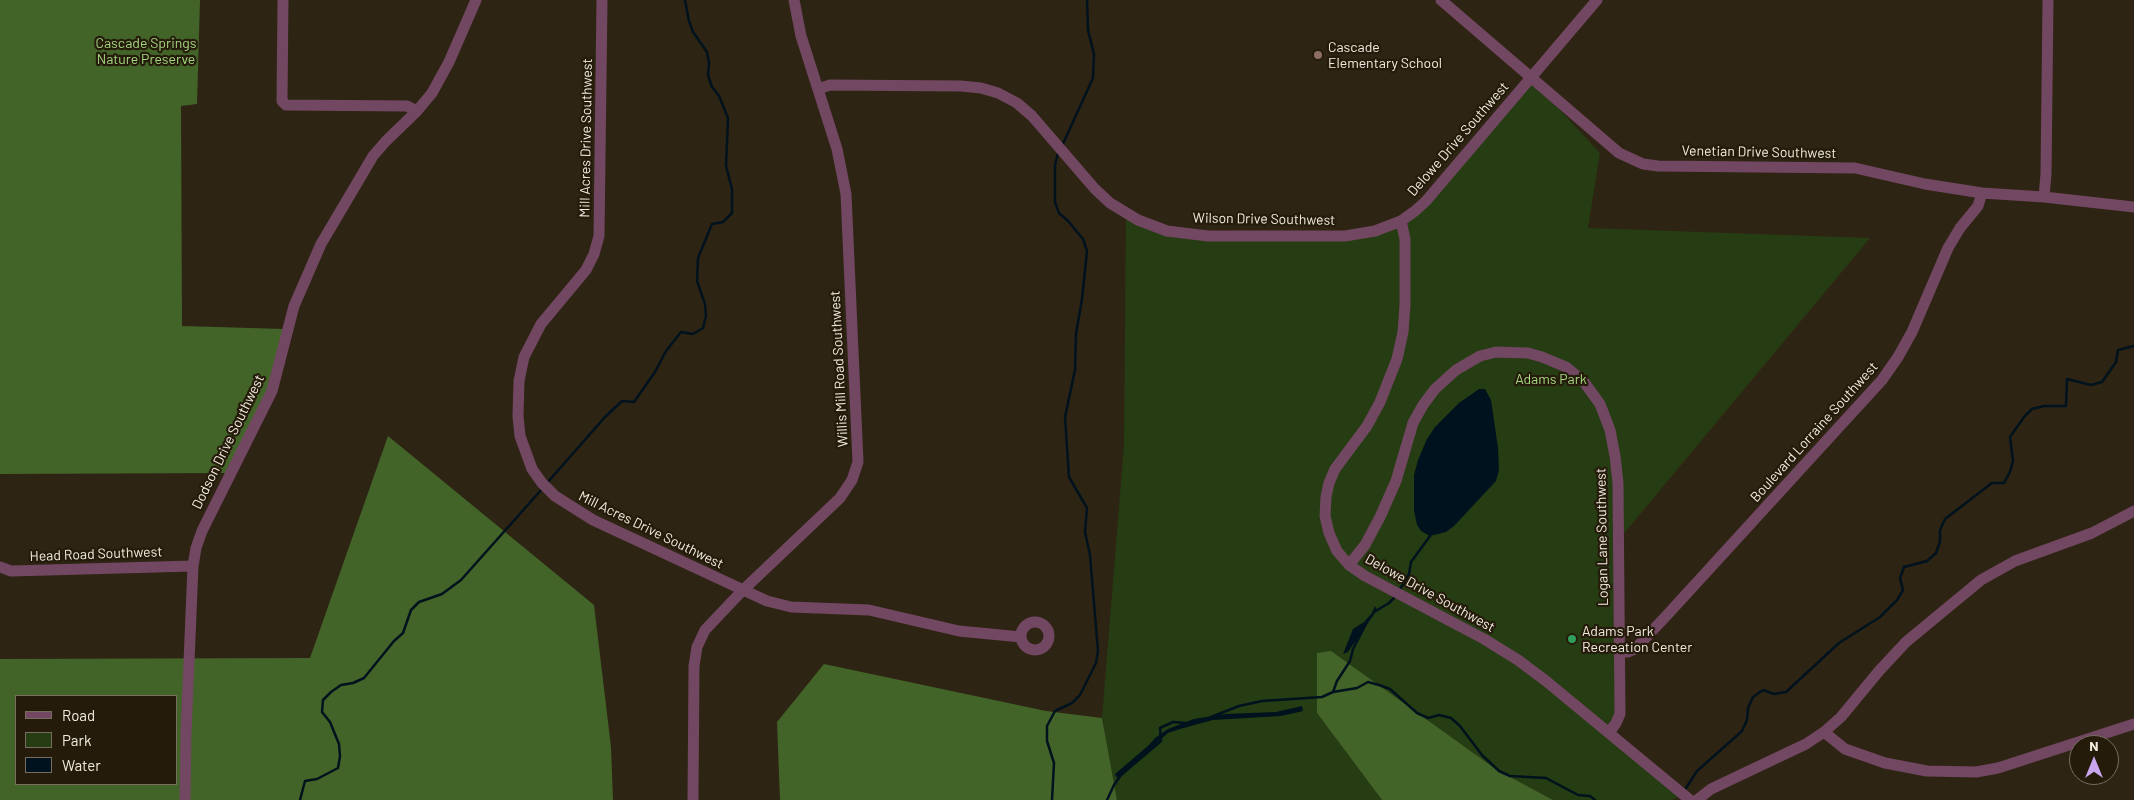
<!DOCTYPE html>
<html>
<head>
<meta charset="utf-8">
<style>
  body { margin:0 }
  #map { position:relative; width:2134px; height:800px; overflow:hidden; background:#2e2414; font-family:Barlow,sans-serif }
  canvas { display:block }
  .legend { position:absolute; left:15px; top:695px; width:162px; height:90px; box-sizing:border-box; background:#251b0a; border:1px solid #776e60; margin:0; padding:6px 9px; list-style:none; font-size:15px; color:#f2ebe0 }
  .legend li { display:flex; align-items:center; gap:10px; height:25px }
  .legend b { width:25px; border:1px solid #776e60 }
  .north { position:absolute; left:2069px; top:735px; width:50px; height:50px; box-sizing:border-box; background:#251b0a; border:1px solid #776e60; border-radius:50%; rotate:0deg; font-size:14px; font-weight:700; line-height:20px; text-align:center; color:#f2ebe0 }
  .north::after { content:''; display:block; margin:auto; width:18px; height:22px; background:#c9a5ee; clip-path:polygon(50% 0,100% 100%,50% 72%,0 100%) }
</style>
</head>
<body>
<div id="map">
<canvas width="2134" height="800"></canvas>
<ul class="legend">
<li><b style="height:6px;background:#724761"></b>Road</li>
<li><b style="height:14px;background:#263c13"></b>Park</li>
<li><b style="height:14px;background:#00121d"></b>Water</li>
</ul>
<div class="north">N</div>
</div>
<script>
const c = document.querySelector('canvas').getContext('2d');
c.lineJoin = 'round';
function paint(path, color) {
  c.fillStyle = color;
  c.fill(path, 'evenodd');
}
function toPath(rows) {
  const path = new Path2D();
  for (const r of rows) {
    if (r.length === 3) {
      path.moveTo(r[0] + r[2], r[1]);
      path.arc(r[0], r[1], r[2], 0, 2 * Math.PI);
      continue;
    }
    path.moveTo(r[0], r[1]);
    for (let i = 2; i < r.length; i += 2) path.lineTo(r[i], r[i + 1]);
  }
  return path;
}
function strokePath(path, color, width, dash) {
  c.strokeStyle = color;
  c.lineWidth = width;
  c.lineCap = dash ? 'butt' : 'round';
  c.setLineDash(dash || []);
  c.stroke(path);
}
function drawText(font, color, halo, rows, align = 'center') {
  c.font = font + ' Barlow,sans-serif';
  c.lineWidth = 4.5;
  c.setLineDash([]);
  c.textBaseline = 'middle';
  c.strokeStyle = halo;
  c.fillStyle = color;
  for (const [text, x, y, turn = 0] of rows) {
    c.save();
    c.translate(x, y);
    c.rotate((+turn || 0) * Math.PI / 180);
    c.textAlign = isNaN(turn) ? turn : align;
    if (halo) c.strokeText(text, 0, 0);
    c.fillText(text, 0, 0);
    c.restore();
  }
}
paint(toPath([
  [1533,81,1600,153,1588,228,1870,238,1621,537,1619,709,1612,733,1686,794,1672,800,1553,800,1497,770,1317,713,1382,800,1117,800,1102,718,1124,445,1126,213,1158,233,1370,231,1405,222]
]), '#263c13');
paint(toPath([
  [0,0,200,0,197,104,181,106,182,326,284,329,266,403,227,473,0,474],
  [388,436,594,605,611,747,613,800,0,800,0,659,310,658],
  [16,696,176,696,176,784,16,784],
  [1331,651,1497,770,1553,800,1382,800,1317,713,1317,653],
  [824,664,1046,711,1102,718,1117,800,780,800,777,722]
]), '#436428');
paint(toPath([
  [1479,389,1485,389,1491,400,1498,448,1499,470,1496,481,1454,526,1446,532,1430,536,1421,531,1417,525,1414,511,1414,475,1418,460,1427,439,1435,427,1459,403],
  [1375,606,1377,610,1348,652,1343,654,1353,629,1364,622,1372,613],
  [1302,706,1303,711,1281,716,1213,720,1180,729,1168,733,1117,778,1115,774,1149,745,1155,738,1168,729,1194,719,1225,714,1276,712]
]), '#00121d');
strokePath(toPath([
  [1062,146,1093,78,1094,54,1088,30,1087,0],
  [547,483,605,417,622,401,634,402,655,372,666,351,681,332,693,334,703,328,706,316,705,304,697,281,698,258,712,224,723,222,732,213,732,189,726,166,728,118,719,96,712,87,708,75,709,63,707,52,693,32,689,21,685,0],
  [1399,591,1409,574,1411,562,1430,536],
  [1374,612,1389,603,1396,596],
  [1333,692,1337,681,1350,661,1353,649,1366,624],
  [1211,717,1239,706,1262,701,1322,697,1333,692,1357,688,1368,682,1379,685,1390,689,1417,713,1428,718,1439,715,1451,718,1460,726,1482,755,1499,771,1510,776,1546,778,1578,795,1590,796,1595,800],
  [1684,791,1697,771,1742,731,1747,720,1748,708,1753,697,1763,690,1774,694,1786,692,1839,643,1880,617,1897,600,1903,590,1900,578,1904,567,1927,561,1936,553,1940,542,1940,530,1945,519,1992,483,2004,483,2010,472,2013,461,2010,437,2024,417,2032,409,2044,406,2066,406,2067,379,2091,385,2102,382,2116,362,2118,350,2134,346],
  [300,800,305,781,317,779,338,768,340,756,339,744,330,722,322,712,323,700,331,692,341,685,353,683,364,678,394,641,403,633,411,610,419,602,442,594,461,580,542,489],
  [1052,800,1054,763,1047,741,1047,726,1055,711,1072,703,1080,695,1096,663,1098,651,1090,555,1085,532,1087,508,1069,477,1065,417,1075,370,1076,334,1082,299,1087,251,1083,239,1068,221,1059,213,1055,202,1055,165,1058,153],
  [1107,800,1114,785,1121,775,1161,741,1160,728,1173,722,1186,723]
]), '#00121d', 2.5);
strokePath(toPath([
  [283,0,282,101,286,105,407,106,417,111],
  [602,0,599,236,594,254,586,270,541,324,524,357,519,381,518,416,520,436,532,469,542,483,555,496,593,520,767,601,791,607,869,610,959,631,1021,637],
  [1441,0,1619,153,1643,164,1658,166,1855,168,1925,184,1982,193,2044,197,2134,207],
  [818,89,830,85,961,86,981,88,998,93,1017,103,1032,116,1095,189,1110,203,1138,220,1167,231,1208,236,1345,236,1375,231,1401,221,1415,211,1426,201,1597,0],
  [2044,197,2046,174,2048,0],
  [1401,221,1405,239,1405,305,1403,332,1397,359,1380,402,1367,426,1335,469,1329,483,1326,497,1325,516,1329,533,1337,551,1349,565,1365,576,1484,639,1518,660,1546,681,1690,800],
  [1349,565,1365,545,1380,517,1396,481,1413,423,1423,405,1435,389,1456,370,1480,356,1496,352,1528,353,1542,357,1566,367,1584,382,1600,404,1610,430,1615,456,1618,483,1620,714,1616,723,1609,733],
  [0,567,11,571,193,566],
  [1035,636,14],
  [1619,652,1628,652,1635,649,1668,614,1882,380,1898,357,1912,332,1948,248,1960,228,1978,206,1982,193],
  [1824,732,1845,749,1885,763,1927,771,1976,772,1998,768,2134,724],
  [185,800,186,734,193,566,196,548,202,531,272,391,294,306,321,244,373,156,386,141,417,111,432,93,449,62,476,0],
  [693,800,694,666,697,647,705,630,742,591,840,498,852,480,858,462,846,194,837,149,801,36,794,0],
  [1697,800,1711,789,1806,744,1824,732,1841,717,1879,671,1906,642,1981,580,2015,561,2092,533,2134,511]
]), '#724761', 11);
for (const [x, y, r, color] of [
  [1318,55,5,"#8d6e63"],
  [1572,639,5,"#2e9e5b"]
]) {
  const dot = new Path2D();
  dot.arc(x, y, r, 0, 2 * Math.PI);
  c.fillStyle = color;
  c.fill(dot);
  strokePath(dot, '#251b0a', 2);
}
drawText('14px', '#a5d781', '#251b0a', [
  ["Cascade Springs",146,43],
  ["Nature Preserve",146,59],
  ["Adams Park",1551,379]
]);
drawText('14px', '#f2ebe0', '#251b0a', [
  ["Cascade",1328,47],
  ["Elementary School",1328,63],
  ["Adams Park",1582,631],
  ["Recreation Center",1582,647]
], 'left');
drawText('14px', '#f2ebe0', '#251b0a', [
  ["Mill Acres Drive Southwest",586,138,-89],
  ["Delowe Drive Southwest",1458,139,-49],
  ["Venetian Drive Southwest",1759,152,1],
  ["Wilson Drive Southwest",1264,219,1],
  ["Willis Mill Road Southwest",839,369,-93],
  ["Boulevard Lorraine Southwest",1814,432,-48],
  ["Dodson Drive Southwest",228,442,-64],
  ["Mill Acres Drive Southwest",651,530,26],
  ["Logan Lane Southwest",1602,537,-91],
  ["Head Road Southwest",96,554,-2],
  ["Delowe Drive Southwest",1430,593,29]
]);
</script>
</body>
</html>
